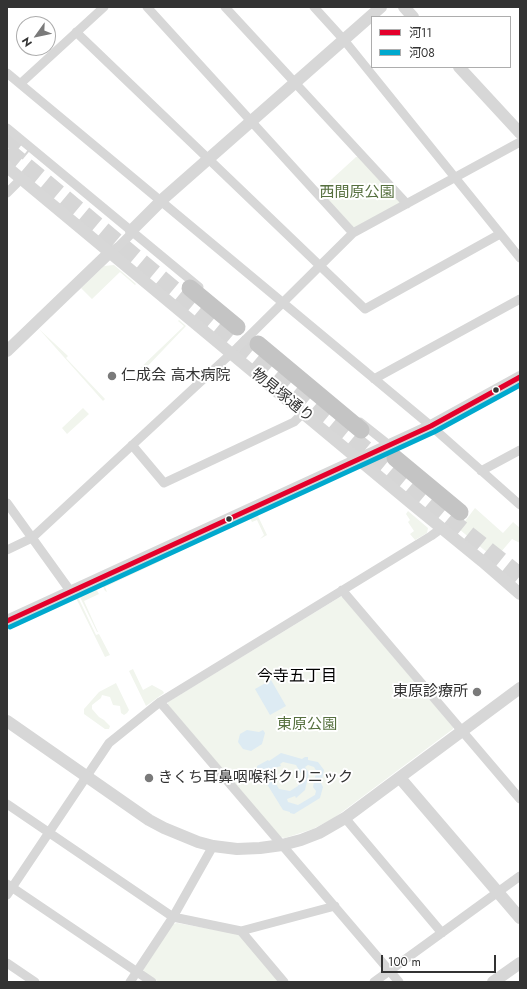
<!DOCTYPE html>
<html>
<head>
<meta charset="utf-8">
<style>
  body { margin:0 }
  #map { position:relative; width:527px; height:989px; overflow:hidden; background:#fff; font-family:Jost,"Noto Sans JP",sans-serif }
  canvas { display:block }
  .frame { position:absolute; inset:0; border:8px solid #333; pointer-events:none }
  .legend { position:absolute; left:371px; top:16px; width:140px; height:52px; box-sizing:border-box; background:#fff; border:1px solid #adadad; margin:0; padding:5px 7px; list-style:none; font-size:12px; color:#333 }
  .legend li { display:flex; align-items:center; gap:8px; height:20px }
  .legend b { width:20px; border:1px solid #adadad }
  .north { position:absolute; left:16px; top:16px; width:40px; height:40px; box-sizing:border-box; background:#fff; border:1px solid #adadad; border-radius:50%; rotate:237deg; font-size:11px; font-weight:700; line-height:16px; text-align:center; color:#333 }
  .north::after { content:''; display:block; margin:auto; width:14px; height:18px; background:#7a7a7a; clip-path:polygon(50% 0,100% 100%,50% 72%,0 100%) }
  .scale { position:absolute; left:381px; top:955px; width:115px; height:18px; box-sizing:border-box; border:2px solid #333; border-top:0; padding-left:5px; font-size:12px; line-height:14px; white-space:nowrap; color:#333; -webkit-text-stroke:3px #fff; paint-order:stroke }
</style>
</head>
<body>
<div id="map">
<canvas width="527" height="989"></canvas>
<div class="frame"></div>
<ul class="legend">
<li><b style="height:5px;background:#e4002b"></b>河11</li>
<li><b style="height:5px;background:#00a9ce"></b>河08</li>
</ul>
<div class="north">N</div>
<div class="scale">100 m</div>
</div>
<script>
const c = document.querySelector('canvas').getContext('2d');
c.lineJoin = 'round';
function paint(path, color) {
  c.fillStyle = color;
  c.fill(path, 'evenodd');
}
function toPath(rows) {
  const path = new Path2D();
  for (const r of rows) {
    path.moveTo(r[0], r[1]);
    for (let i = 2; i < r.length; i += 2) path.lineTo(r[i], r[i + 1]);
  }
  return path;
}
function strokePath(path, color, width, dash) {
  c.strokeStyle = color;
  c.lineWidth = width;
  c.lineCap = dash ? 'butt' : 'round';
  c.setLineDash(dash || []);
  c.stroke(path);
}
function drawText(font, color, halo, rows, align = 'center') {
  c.font = font + ' Jost,"Noto Sans JP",sans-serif';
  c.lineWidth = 4;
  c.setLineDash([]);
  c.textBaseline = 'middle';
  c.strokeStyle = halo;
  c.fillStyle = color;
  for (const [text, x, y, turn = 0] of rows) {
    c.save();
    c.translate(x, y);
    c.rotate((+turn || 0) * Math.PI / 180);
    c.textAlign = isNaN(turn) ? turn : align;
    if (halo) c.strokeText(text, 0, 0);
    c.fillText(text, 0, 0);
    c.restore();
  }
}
paint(toPath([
  [356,157,360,157,400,201,400,204,356,228,353,227,321,193,321,189],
  [114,265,136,284,135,285,120,272,92,299,81,288,104,266],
  [179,320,186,326,141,373,146,379,143,382,135,373,184,326,178,321],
  [39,329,68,356,66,358,105,399,103,401],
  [83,408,89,414,67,434,62,428],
  [475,508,503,533,513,522,520,528,520,543,512,539,495,559,459,529],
  [408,511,428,528,427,533,415,540,410,534,414,531,408,522,410,520,406,514],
  [255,513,257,514,267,535,260,539,264,535,257,520,252,522,250,518,189,547,188,544],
  [161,556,163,560,105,587,107,592,105,591,102,584],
  [95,587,99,594,84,601,98,632,97,632,79,595],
  [77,595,96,635,99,634,110,655,105,657,75,596],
  [340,597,343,597,453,727,453,729,334,818,313,829,285,838,280,837,168,705,168,702],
  [133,669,143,690,152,685,163,691,164,693,146,706,129,671],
  [116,683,129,710,127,713,124,715,121,713,120,706,113,705,110,697,102,695,101,698,92,705,92,709,99,717,104,720,110,726,109,729,105,729,84,714,84,709,99,692],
  [177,923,238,934,241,936,280,982,159,982,144,972,143,969,173,924]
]), '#f1f5ed');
paint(toPath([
  [271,680,286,706,270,715,255,689],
  [247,730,259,732,263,730,265,733,262,744,251,751,243,749,238,742,240,734],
  [281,753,302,759,305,757,308,757,308,760,318,762,324,770,321,783,323,787,320,798,294,814,290,813,290,812,283,810,257,768,257,766,268,760,269,761],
  [283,762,296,765,302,775,298,786,290,791,279,789,270,774,271,769,281,766,280,764],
  [308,765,314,767,317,772,313,782,314,782,313,787,316,791,315,795,298,805,288,802,287,799,295,796,296,798,305,790,309,773,305,767]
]), '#ddebf3');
strokePath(toPath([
  [7,136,28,153],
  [7,150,453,522,520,576]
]), '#d6d6d6', 17, [17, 8]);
strokePath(toPath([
  [147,7,353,233],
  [225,7,407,204],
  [314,7,344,40,520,258],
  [76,32,365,309,500,234],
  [7,73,431,426,520,505],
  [20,84,104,7],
  [7,128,199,287],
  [7,193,21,179],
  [109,253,119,246,130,235,131,231],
  [374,379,520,299],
  [360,422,389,445],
  [132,445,164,483,294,422,303,413],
  [481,471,520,450],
  [7,503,71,592],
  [7,550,32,538,237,348,353,233,520,142],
  [342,590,520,799],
  [160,702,399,982],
  [7,804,173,917,241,931,335,906],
  [345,818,442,933],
  [7,884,152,982],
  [7,895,109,743,160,702,431,536,442,528],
  [241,931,284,982],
  [7,963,35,982],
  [130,982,173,917,213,846],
  [374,982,520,876]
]), '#d7d7d7', 9);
strokePath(toPath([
  [404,7,413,17],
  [459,67,520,133],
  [7,167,412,504,482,561,520,594],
  [131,231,164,198,381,7],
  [7,351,109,253],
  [7,621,431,426,520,377],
  [7,721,149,820,164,828,198,842,213,846,237,849,260,848,282,845,301,840,319,833,345,818,520,688],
  [400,778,520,918],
  [493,982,520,963]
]), '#d7d7d7', 12);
strokePath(toPath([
  [190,288,237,327],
  [258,344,361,430],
  [395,458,460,512]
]), '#c4c4c4', 17);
strokePath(toPath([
  [7,621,431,426,520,377]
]), '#e4002b', 5);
strokePath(toPath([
  [10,627,434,432,520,385]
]), '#00a9ce', 5);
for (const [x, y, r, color] of [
  [112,376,5,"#7a7a7a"],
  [496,390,3.5,"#333"],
  [229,519,3.5,"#333"],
  [477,692,5,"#7a7a7a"],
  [149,778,5,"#7a7a7a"]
]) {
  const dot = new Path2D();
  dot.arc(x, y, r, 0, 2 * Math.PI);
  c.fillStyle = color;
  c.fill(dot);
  strokePath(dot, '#fff', 1.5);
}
drawText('15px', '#56703f', '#fff', [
  ["西間原公園",357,193],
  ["東原公園",307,725]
]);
drawText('15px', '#333', '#fff', [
  ["仁成会 高木病院",121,376],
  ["東原診療所",468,692,"right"],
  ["きくち耳鼻咽喉科クリニック",158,778]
], 'left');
drawText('15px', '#333', '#fff', [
  ["物見塚通り",282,396,39]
]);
drawText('16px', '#000', '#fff', [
  ["今寺五丁目",297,677]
]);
</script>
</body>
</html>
